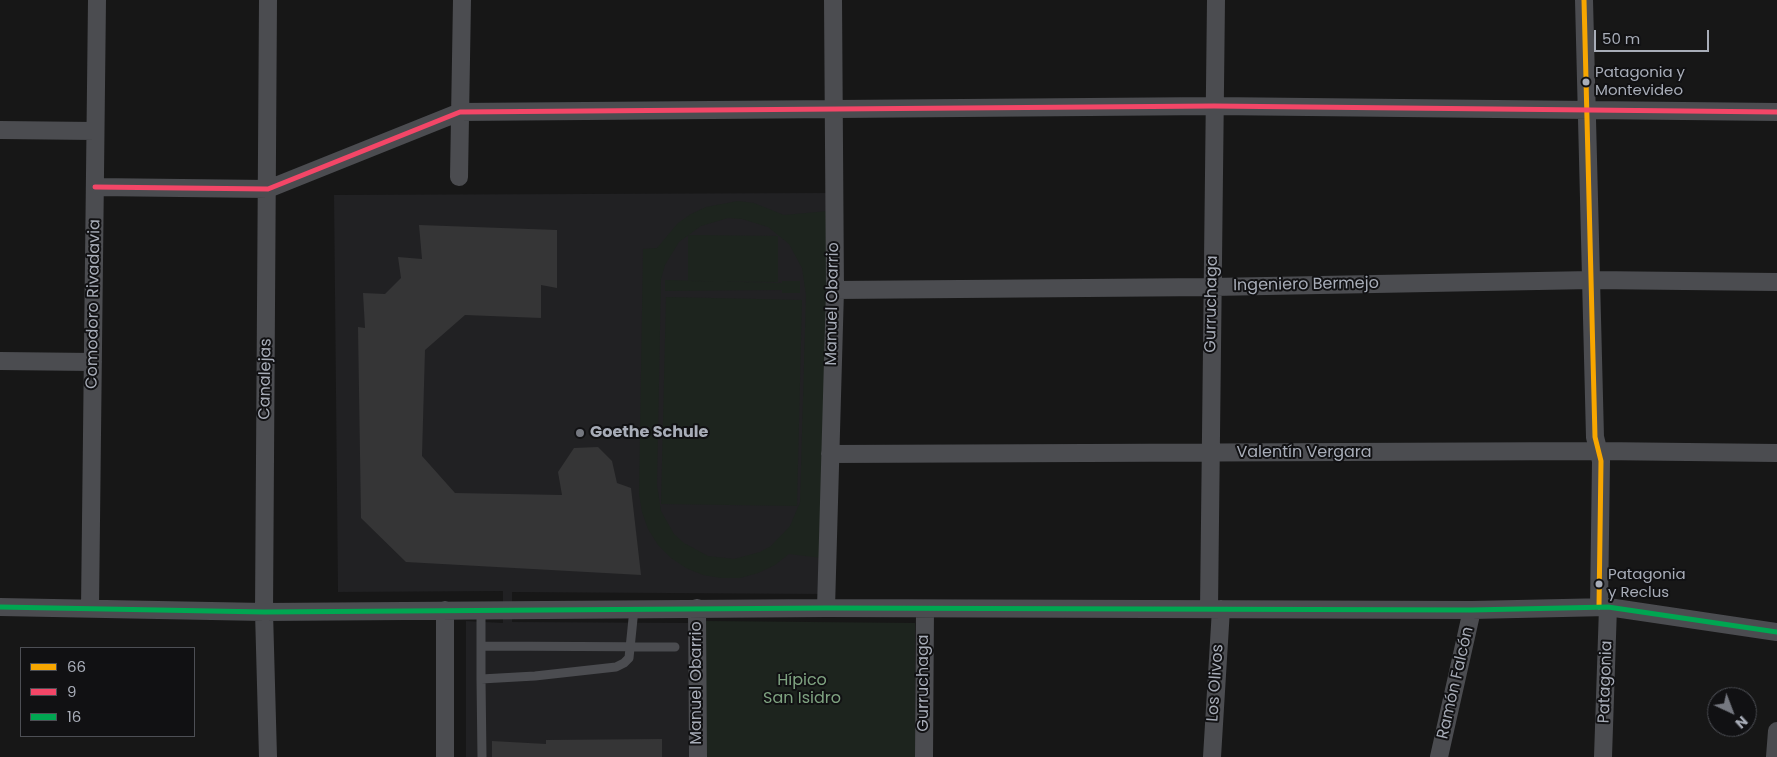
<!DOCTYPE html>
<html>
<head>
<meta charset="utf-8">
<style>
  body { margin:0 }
  #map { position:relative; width:1777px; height:757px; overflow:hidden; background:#171717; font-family:Poppins,sans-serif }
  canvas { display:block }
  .legend { position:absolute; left:20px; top:647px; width:175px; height:90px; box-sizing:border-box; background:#111113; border:1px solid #4d4f55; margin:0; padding:6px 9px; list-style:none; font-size:15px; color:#a8adb8 }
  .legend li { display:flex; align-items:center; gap:10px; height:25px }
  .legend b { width:25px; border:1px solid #4d4f55 }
  .north { position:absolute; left:1707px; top:687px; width:50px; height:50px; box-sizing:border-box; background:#111113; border:1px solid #4d4f55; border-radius:50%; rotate:137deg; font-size:14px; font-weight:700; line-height:20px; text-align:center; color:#a8adb8 }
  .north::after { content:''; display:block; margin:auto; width:18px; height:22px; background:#757880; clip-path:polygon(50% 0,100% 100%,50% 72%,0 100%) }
  .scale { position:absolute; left:1594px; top:30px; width:115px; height:22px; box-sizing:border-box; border:2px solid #a8adb8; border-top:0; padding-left:6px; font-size:15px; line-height:18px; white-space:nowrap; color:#a8adb8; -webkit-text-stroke:4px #111113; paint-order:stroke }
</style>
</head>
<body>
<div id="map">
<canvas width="1777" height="757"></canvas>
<ul class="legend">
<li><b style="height:6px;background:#f7a600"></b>66</li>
<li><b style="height:6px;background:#f34667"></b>9</li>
<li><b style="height:6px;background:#00a651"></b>16</li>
</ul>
<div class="north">N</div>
<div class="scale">50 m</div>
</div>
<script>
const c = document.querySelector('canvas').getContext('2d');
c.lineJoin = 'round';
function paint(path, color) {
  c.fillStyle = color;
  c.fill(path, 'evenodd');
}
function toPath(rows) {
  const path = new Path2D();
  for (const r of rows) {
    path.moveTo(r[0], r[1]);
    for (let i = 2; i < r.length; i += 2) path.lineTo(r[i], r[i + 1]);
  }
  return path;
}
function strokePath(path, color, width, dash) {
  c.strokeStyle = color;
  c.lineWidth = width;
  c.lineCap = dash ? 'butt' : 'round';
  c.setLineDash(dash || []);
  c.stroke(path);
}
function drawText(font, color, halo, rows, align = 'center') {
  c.font = font + ' Poppins,sans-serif';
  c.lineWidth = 4;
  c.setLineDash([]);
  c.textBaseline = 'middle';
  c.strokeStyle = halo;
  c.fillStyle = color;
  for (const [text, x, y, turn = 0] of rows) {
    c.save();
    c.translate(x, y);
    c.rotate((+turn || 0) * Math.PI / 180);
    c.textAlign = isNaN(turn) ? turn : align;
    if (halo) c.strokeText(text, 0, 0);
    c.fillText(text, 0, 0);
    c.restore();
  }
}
paint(toPath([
  [828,193,821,594,512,592,512,622,688,623,689,757,466,757,466,621,503,623,503,591,338,592,334,195]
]), '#212123');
paint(toPath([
  [738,201,754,203,784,215,828,211,822,558,789,554,775,565,758,573,740,578,721,578,703,575,686,568,671,558,658,545,648,529,642,512,639,494,643,249,657,248,678,223,691,214,706,207],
  [728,218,742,219,768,227,789,244,802,268,806,295,800,502,790,526,771,546,760,552,734,559,708,556,684,543,674,534,661,511,657,485,661,279,665,265,679,242,701,226],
  [688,235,778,236,778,282,688,281],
  [665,280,782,283,782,281,800,281,800,293,782,293,782,290,665,291],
  [666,297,802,300,797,506,661,504],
  [706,621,915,623,915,757,706,757]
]), '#1d241e');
paint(toPath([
  [419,225,557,230,557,288,541,285,541,318,465,315,425,350,422,456,455,493,562,495,558,472,574,448,598,447,612,461,617,483,631,488,641,575,406,562,361,518,358,327,365,328,363,293,385,294,401,278,398,257,422,259],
  [662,739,662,757,492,757,492,741,546,744,546,740]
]), '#353536');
strokePath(toPath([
  [481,646,675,647],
  [481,679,481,610],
  [482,757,481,679,535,676,616,667,624,663,629,658,634,609]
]), '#4b4c50', 9);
strokePath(toPath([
  [1584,0,1595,437,1601,461,1599,607],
  [0,130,95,131],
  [459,177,462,0],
  [95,187,268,189,460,112,1214,106,1777,112],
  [835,290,1212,287,1592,280,1777,282],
  [0,361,93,362],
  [830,454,1598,451,1777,453],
  [0,607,264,612,826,608,1472,610,1608,607,1777,632],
  [90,608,97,0],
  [697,608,698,757],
  [826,608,835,290,833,0],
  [1209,609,1216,0],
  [268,757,264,612,268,0],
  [445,757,445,610],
  [924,757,925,609],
  [1212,757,1221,609],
  [1439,757,1472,610],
  [1603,757,1608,607],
  [1775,757,1777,731]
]), '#4b4c50', 18);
strokePath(toPath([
  [1584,0,1595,437,1601,461,1599,607]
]), '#f7a600', 5);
strokePath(toPath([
  [95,187,268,189,460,112,1214,106,1777,112]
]), '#f34667', 5);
strokePath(toPath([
  [0,607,264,612,826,608,1472,610,1608,607,1777,632]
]), '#00a651', 5);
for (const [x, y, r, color] of [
  [1586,82,4.5,"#a8adb8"],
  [580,433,5,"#757880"],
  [1599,584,4.5,"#a8adb8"]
]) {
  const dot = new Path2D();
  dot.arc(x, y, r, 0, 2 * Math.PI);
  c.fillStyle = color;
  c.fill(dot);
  strokePath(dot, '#111113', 2);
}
drawText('15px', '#a8adb8', '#111113', [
  ["Patagonia y",1595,73],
  ["Montevideo",1595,91],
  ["Patagonia",1608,575],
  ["y Reclus",1608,593]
], 'left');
drawText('16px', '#a8adb8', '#111113', [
  ["Ingeniero Bermejo",1306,285,-1],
  ["Comodoro Rivadavia",94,304,-89],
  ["Manuel Obarrio",833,304,-89],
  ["Gurruchaga",1212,304,-89],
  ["Canalejas",266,379,-89],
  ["Valentín Vergara",1304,453],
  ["Patagonia",1606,682,-88],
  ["Manuel Obarrio",697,683,-90],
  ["Gurruchaga",924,683,-90],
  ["Los Olivos",1216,683,-86],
  ["Ramón Falcón",1456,683,-77]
]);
drawText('bold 16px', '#a8adb8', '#111113', [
  ["Goethe Schule",590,433]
], 'left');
drawText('16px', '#7fa381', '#111113', [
  ["Hípico",802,681],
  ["San Isidro",802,699]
]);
</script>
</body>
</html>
